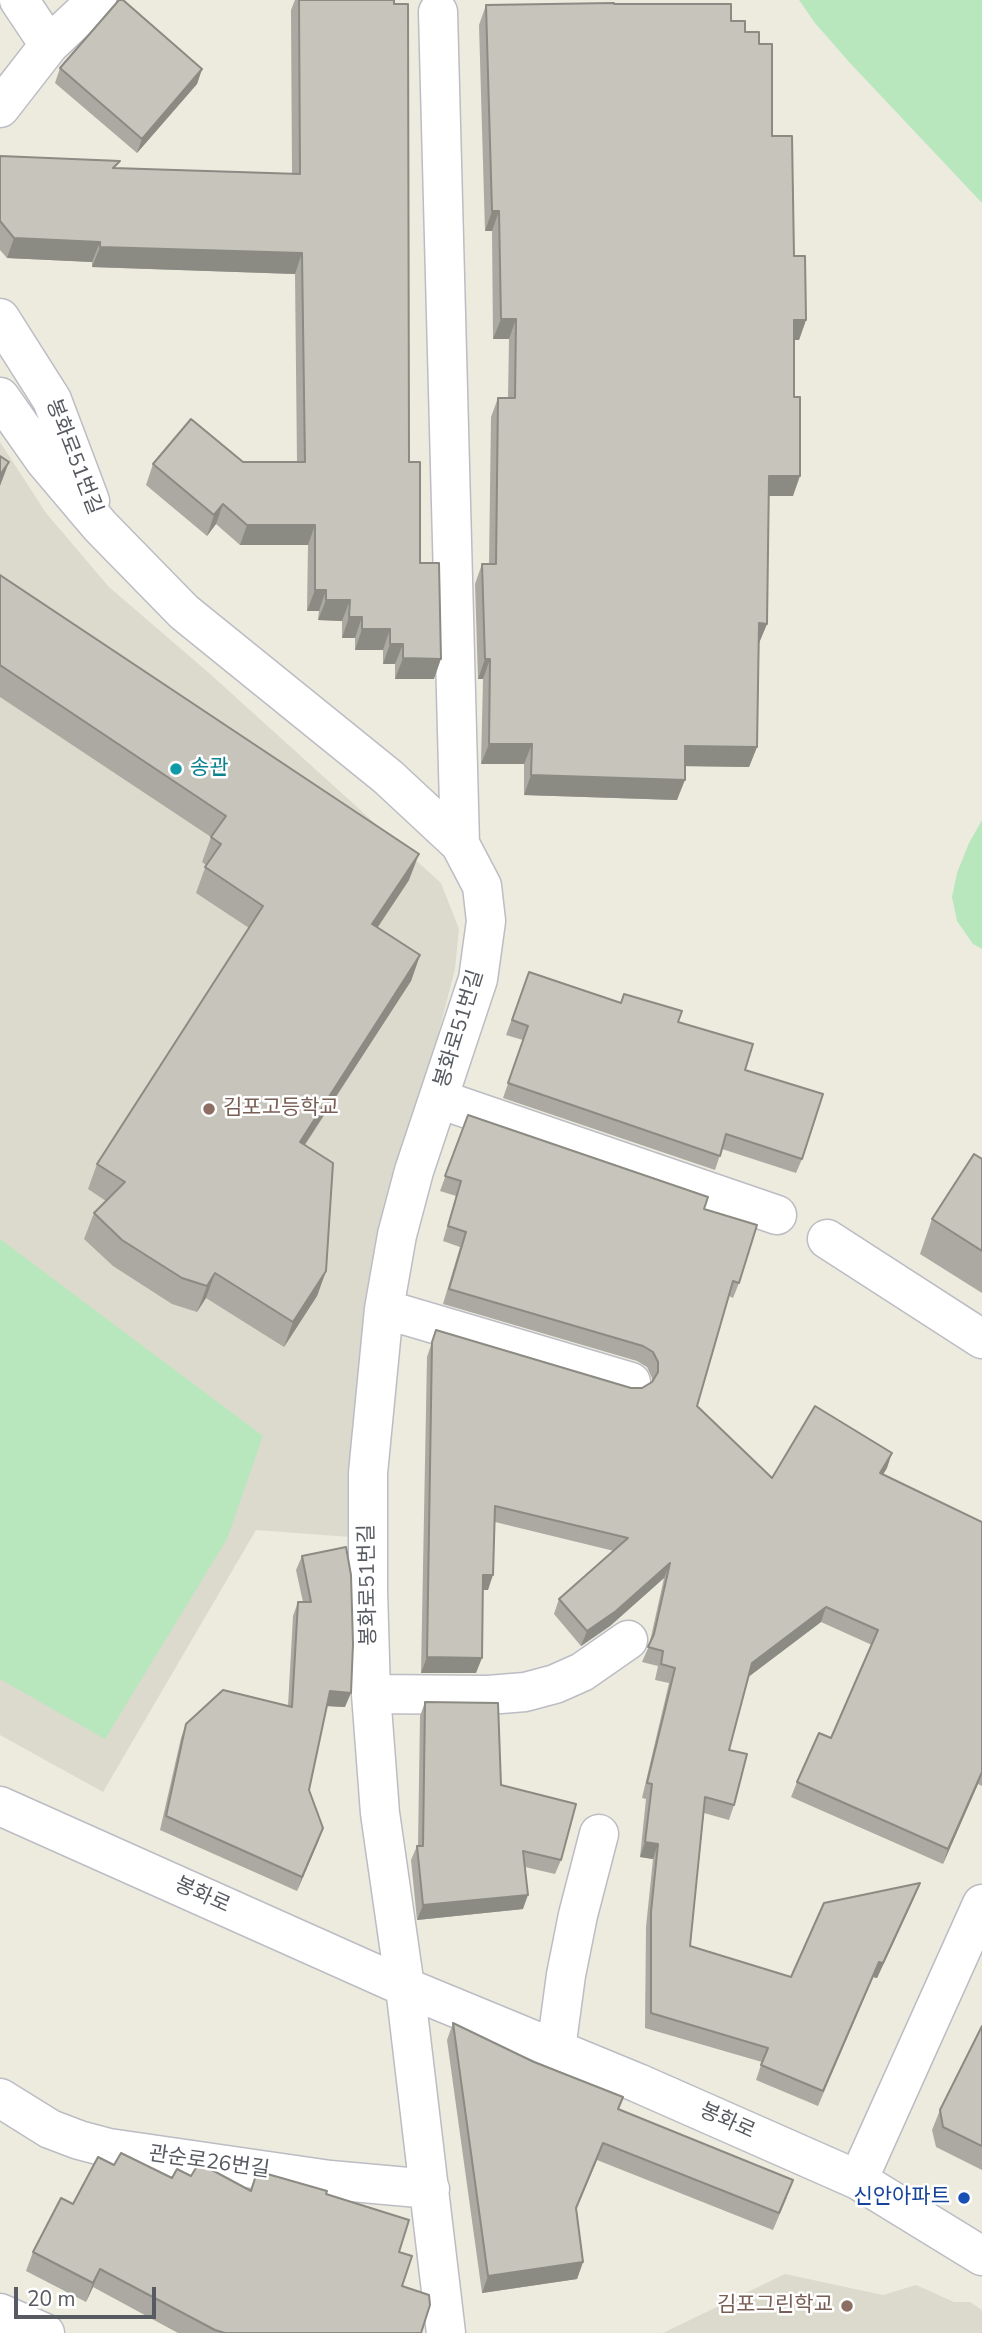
<!DOCTYPE html>
<html>
<head>
<meta charset="utf-8">
<style>
  body { margin:0 }
  #map { position:relative; width:982px; height:2333px; overflow:hidden; background:#ecebde; font-family:"Nunito Sans",sans-serif }
  canvas { display:block }
  .scale { position:absolute; left:14px; top:2287px; width:142px; height:32px; box-sizing:border-box; border:4px solid #575b61; border-top:0; padding-left:9px; font-size:21px; line-height:24px; white-space:nowrap; color:#575b61; -webkit-text-stroke:5px #fff; paint-order:stroke }
</style>
</head>
<body>
<div id="map">
<canvas width="982" height="2333"></canvas>
<div class="scale">20 m</div>
</div>
<script>
const c = document.querySelector('canvas').getContext('2d');
c.lineJoin = 'round';
function paint(path, color) {
  c.fillStyle = color;
  c.fill(path, 'evenodd');
}
function toPath(rows) {
  const path = new Path2D();
  for (const r of rows) {
    path.moveTo(r[0], r[1]);
    for (let i = 2; i < r.length; i += 2) path.lineTo(r[i], r[i + 1]);
  }
  return path;
}
function strokePath(path, color, width, dash) {
  c.strokeStyle = color;
  c.lineWidth = width;
  c.lineCap = dash ? 'butt' : 'round';
  c.setLineDash(dash || []);
  c.stroke(path);
}
function drawText(font, color, halo, rows, align = 'center') {
  c.font = font + ' "Nunito Sans","Noto Sans KR",sans-serif';
  c.lineWidth = 5;
  c.setLineDash([]);
  c.textBaseline = 'middle';
  c.strokeStyle = halo;
  c.fillStyle = color;
  for (const [text, x, y, turn = 0] of rows) {
    c.save();
    c.translate(x, y);
    c.rotate((+turn || 0) * Math.PI / 180);
    c.textAlign = isNaN(turn) ? turn : align;
    if (halo) c.strokeText(text, 0, 0);
    c.fillText(text, 0, 0);
    c.restore();
  }
}
paint(toPath([
  [0,442,46,513,109,587,209,673,441,883,459,929,455,969,383,1250,350,1537,256,1530,103,1792,0,1735],
  [785,2274,883,2295,916,2285,954,2302,970,2302,982,2310,982,2333,663,2333]
]), '#dcdacd');
paint(toPath([
  [799,0,982,0,982,203,850,63,815,23],
  [982,820,982,949,973,944,957,921,952,897,957,873,969,843],
  [0,1239,263,1436,227,1539,105,1739,0,1679]
]), '#b8e7bd');
const minor = toPath([
  [19,0,49,45],
  [438,12,460,844],
  [0,108,49,45,97,0],
  [0,318,52,400,90,501],
  [0,397,45,461,100,526,184,612,388,777,460,844,482,886,486,921,478,979,414,1171,397,1235,384,1309,368,1473,368,1590,371,1694,380,1813,405,1987,446,2333],
  [439,1099,777,1215],
  [827,1239,982,1339],
  [384,1309,631,1382],
  [371,1694,488,1695,525,1692,555,1684,582,1672,628,1640],
  [0,1806,405,1987,638,2083,858,2180,982,2256],
  [556,2049,566,1975,578,1915,599,1834],
  [0,2098,50,2129,79,2140,109,2148,330,2180,430,2189],
  [858,2180,982,1904],
  [0,2313,45,2333]
]);
strokePath(minor, '#bcbdc4', 41);
strokePath(minor, '#fff', 38);
paint(toPath([
  [295,0,394,0,409,462,434,679,395,679,395,664,383,664,383,650,355,650,355,638,342,638,342,621,318,620,319,611,307,611,308,545,240,545,216,524,207,536,146,485,153,464,297,462,295,274,92,267,92,262,7,258,0,250,0,156,117,168,292,174,291,10],
  [614,4,731,21,759,44,772,136,806,320,799,340,794,340,793,496,769,496,767,624,759,643,758,643,757,747,749,767,685,766,677,800,524,795,524,764,481,764,483,679,478,679,475,584,482,564,489,564,491,417,498,398,508,398,509,339,493,339,492,231,485,231,479,25,486,5],
  [60,68,202,69,197,84,137,153,55,83],
  [0,575,409,880,378,927,420,955,411,981,305,1145,326,1271,317,1296,284,1347,206,1298,197,1312,172,1304,113,1266,84,1239,94,1213,106,1201,88,1189,97,1164,249,928,196,893,206,865,202,862,211,837,0,697],
  [529,972,621,1003,624,994,678,1022,745,1070,802,1159,796,1173,722,1149,715,1170,503,1098,523,1040,506,1035],
  [468,1115,704,1209,739,1283,733,1298,729,1296,697,1406,772,1478,887,1468,883,1474,982,1522,982,1786,978,1784,943,1864,791,1797,797,1782,831,1738,872,1645,821,1622,748,1677,729,1750,734,1805,729,1820,704,1813,690,1946,791,1977,914,1898,877,1978,873,1977,818,2106,756,2080,762,2062,645,2028,646,1927,653,1859,640,1857,646,1799,642,1798,669,1683,655,1680,658,1666,642,1662,649,1646,664,1578,610,1626,581,1646,554,1614,559,1599,614,1551,495,1522,488,1590,483,1590,476,1673,421,1673,427,1357,436,1330,631,1388,642,1388,652,1382,652,1378,647,1367,637,1361,443,1304,460,1247,443,1241,456,1196,440,1191],
  [982,1159,982,1293,920,1254,932,1219],
  [302,1556,345,1707,327,1706,309,1790,318,1842,297,1891,160,1830,181,1738,186,1724,288,1706,293,1616,298,1602,303,1602,296,1570],
  [425,1702,501,1785,561,1860,555,1874,525,1867,523,1909,417,1920,411,1860,417,1846,418,1846,420,1716],
  [453,2023,787,2197,773,2230,597,2160,576,2210,583,2262,577,2279,482,2293,447,2040],
  [982,2026,982,2170,936,2147,932,2130,940,2110],
  [114,2165,172,2178,191,2176,250,2190,257,2172,326,2194,399,2252,402,2286,421,2333,178,2333,93,2287,86,2302,26,2271,33,2252,73,2204]
]), '#aba9a1');
paint(toPath([
  [202,69,197,84,137,153,142,139],
  [492,211,499,211,492,231,485,231],
  [14,238,100,242,92,262,7,258],
  [100,247,302,253,295,274,92,267],
  [501,319,516,319,509,339,493,339],
  [794,320,806,320,799,340,787,340],
  [9,462,0,486,0,475],
  [769,476,800,476,793,496,762,496],
  [223,504,216,524,207,536,214,515],
  [247,525,315,525,308,545,240,545],
  [315,590,326,590,319,611,307,611],
  [326,600,350,600,342,621,318,620],
  [349,617,362,617,355,638,342,638],
  [759,623,767,624,759,643,751,643],
  [362,629,390,629,383,650,355,650],
  [390,644,403,644,395,664,383,664],
  [403,658,441,659,434,679,395,679],
  [485,659,490,659,483,679,478,679],
  [489,744,532,744,524,764,481,764],
  [685,746,757,747,749,767,678,766],
  [531,775,685,780,677,800,524,795],
  [419,854,409,880,363,949,372,924],
  [420,955,411,981,290,1167,300,1142],
  [326,1271,317,1296,284,1347,293,1322],
  [215,1273,206,1298,197,1312,207,1286],
  [892,1453,887,1468,875,1488,880,1473],
  [670,1563,664,1578,610,1626,581,1646,587,1631],
  [483,1575,493,1575,488,1590,478,1590],
  [826,1607,821,1622,747,1678,752,1663],
  [427,1657,482,1658,476,1673,421,1673],
  [330,1691,351,1693,345,1707,325,1706],
  [982,1772,978,1784,943,1864,948,1849],
  [323,1828,318,1842,297,1891,302,1877],
  [645,1842,658,1844,653,1859,640,1857],
  [920,1883,914,1898,877,1978,873,1977,818,2106,879,1962],
  [528,1895,523,1909,417,1920,423,1905],
  [603,2143,597,2160,569,2225,576,2208],
  [583,2262,577,2279,482,2293,488,2276],
  [100,2269,93,2287,86,2302,93,2283]
]), '#8b8a83');
const building = toPath([
  [119,0,123,0,202,69,142,139,60,68,119,0],
  [299,0,394,0,394,4,408,4,409,462,420,462,420,563,439,563,441,659,403,658,403,644,390,644,390,629,362,629,362,617,349,617,350,600,326,600,326,590,315,590,315,525,247,525,223,504,214,515,153,464,191,419,243,462,305,462,302,253,100,247,100,242,14,238,0,221,0,156,120,161,113,168,300,174,299,0],
  [614,3,614,4,731,4,731,21,745,21,745,32,759,32,759,44,772,44,772,136,792,136,794,256,805,256,806,320,794,320,794,397,800,397,800,476,769,476,767,624,759,623,757,747,685,746,685,780,531,775,532,744,489,744,490,659,485,659,482,564,496,564,498,398,515,398,516,319,501,319,499,211,492,211,486,5,614,3],
  [0,456,9,462,0,475,0,456],
  [0,575,419,854,372,924,420,955,300,1142,333,1163,326,1271,293,1322,215,1273,207,1286,182,1278,122,1240,94,1213,125,1182,97,1164,263,906,205,867,221,844,211,837,226,816,0,665,0,575],
  [529,972,621,1003,624,994,682,1011,678,1022,753,1044,745,1070,823,1094,802,1159,726,1134,720,1156,508,1083,528,1026,512,1020,529,972],
  [468,1115,708,1197,704,1209,757,1225,739,1283,733,1281,697,1406,772,1478,815,1406,892,1453,880,1473,982,1522,982,1772,948,1849,797,1782,819,1733,831,1738,878,1630,826,1607,752,1663,729,1750,747,1754,734,1805,705,1797,690,1946,791,1977,824,1903,920,1883,883,1963,879,1962,823,2091,761,2065,768,2048,651,2013,651,1912,658,1844,645,1842,652,1784,647,1783,675,1668,661,1664,663,1651,648,1647,654,1634,670,1563,616,1611,587,1631,559,1599,628,1538,495,1506,493,1575,483,1575,482,1658,427,1657,432,1342,436,1330,631,1388,642,1388,652,1382,658,1372,658,1362,653,1352,643,1346,449,1289,466,1232,448,1226,461,1181,445,1176,468,1115],
  [974,1154,982,1159,982,1251,932,1219,974,1154],
  [346,1547,351,1575,353,1644,351,1693,330,1691,309,1790,323,1828,302,1877,166,1816,186,1724,223,1690,292,1707,298,1602,311,1602,302,1556,346,1547],
  [425,1702,498,1703,501,1785,576,1804,561,1860,523,1851,528,1895,423,1905,417,1846,423,1846,425,1702],
  [453,2023,534,2062,623,2097,618,2109,793,2180,779,2213,603,2143,576,2208,583,2262,488,2276,453,2023],
  [982,2026,982,2146,943,2127,940,2110,982,2026],
  [121,2153,172,2178,177,2169,191,2176,199,2163,251,2191,257,2172,264,2173,327,2191,326,2194,409,2220,399,2252,412,2256,402,2286,429,2295,430,2305,421,2333,225,2333,215,2330,100,2269,93,2283,33,2252,61,2198,73,2204,98,2157,114,2165,121,2153]
]);
paint(building, '#c7c5bb');
strokePath(building, '#8b8a83', 2);
for (const [x, y, r, color] of [
  [176,769,7,"#0f9aa8"],
  [209,1109,7,"#8d6e63"],
  [964,2198,7,"#1a4fb4"],
  [847,2306,7,"#8d6e63"]
]) {
  const dot = new Path2D();
  dot.arc(x, y, r, 0, 2 * Math.PI);
  c.fillStyle = color;
  c.fill(dot);
  strokePath(dot, '#fff', 2.5);
}
drawText('21px', '#575b61', '#fff', [
  ["봉화로51번길",73,457,69],
  ["봉화로51번길",460,1029,-73],
  ["봉화로51번길",369,1585,-91],
  ["봉화로",202,1896,24],
  ["봉화로",727,2122,24],
  ["관순로26번길",209,2163,8]
]);
drawText('21px', '#0d838f', '#fff', [
  ["송관",190,769]
], 'left');
drawText('21px', '#785e54', '#fff', [
  ["김포고등학교",223,1109],
  ["김포그린학교",833,2306,"right"]
], 'left');
drawText('21px', '#164399', '#fff', [
  ["신안아파트",950,2198]
], 'right');
</script>
</body>
</html>
